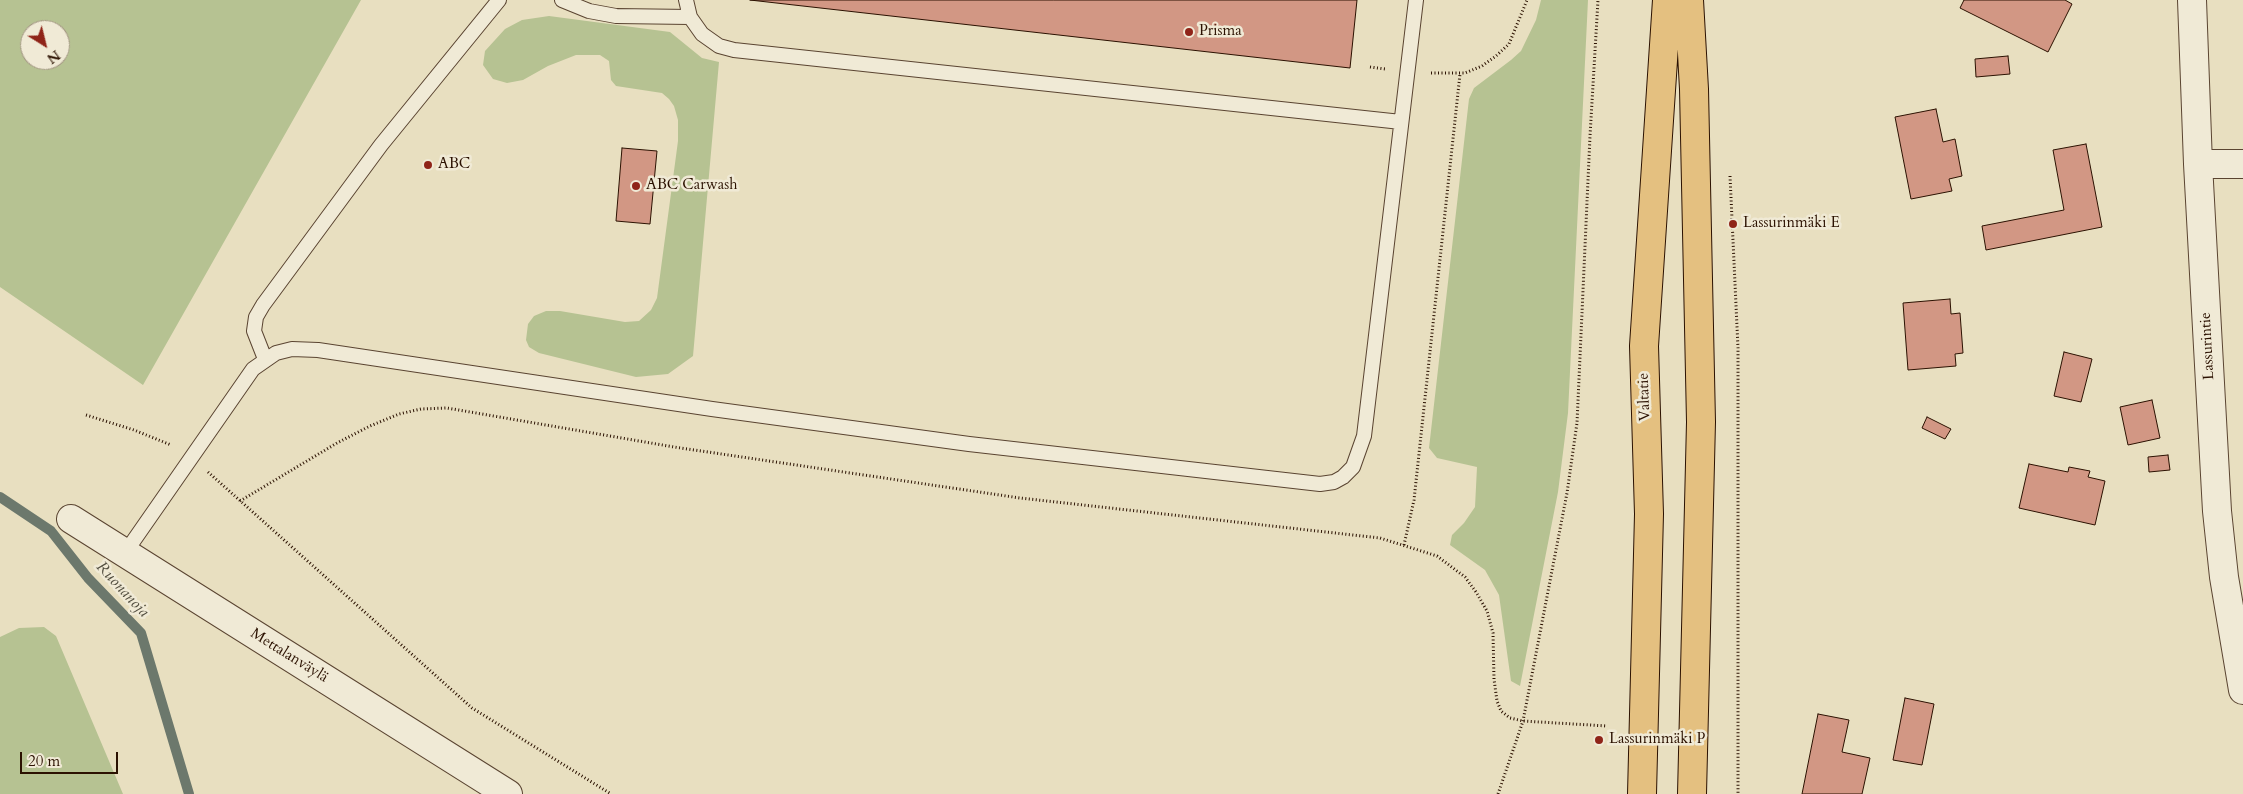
<!DOCTYPE html>
<html>
<head>
<meta charset="utf-8">
<style>
  body { margin:0 }
  #map { position:relative; width:2243px; height:794px; overflow:hidden; background:#e8dfc0; font-family:Cardo,serif }
  canvas { display:block }
  .north { position:absolute; left:20px; top:20px; width:50px; height:50px; box-sizing:border-box; background:#f0ead6; border:1px solid #a19381; border-radius:50%; rotate:144deg; font-size:14px; font-weight:700; line-height:20px; text-align:center; color:#2b1101 }
  .north::after { content:''; display:block; margin:auto; width:18px; height:22px; background:#8f2418; clip-path:polygon(50% 0,100% 100%,50% 72%,0 100%) }
  .scale { position:absolute; left:20px; top:752px; width:98px; height:22px; box-sizing:border-box; border:2px solid #2b1101; border-top:0; padding-left:6px; font-size:15px; line-height:18px; white-space:nowrap; color:#2b1101; -webkit-text-stroke:4px #f0ead6; paint-order:stroke }
</style>
</head>
<body>
<div id="map">
<canvas width="2243" height="794"></canvas>
<div class="north">N</div>
<div class="scale">20 m</div>
</div>
<script>
const c = document.querySelector('canvas').getContext('2d');
c.lineJoin = 'round';
function paint(path, color) {
  c.fillStyle = color;
  c.fill(path, 'evenodd');
}
function toPath(rows) {
  const path = new Path2D();
  for (const r of rows) {
    path.moveTo(r[0], r[1]);
    for (let i = 2; i < r.length; i += 2) path.lineTo(r[i], r[i + 1]);
  }
  return path;
}
function strokePath(path, color, width, dash) {
  c.strokeStyle = color;
  c.lineWidth = width;
  c.lineCap = dash ? 'butt' : 'round';
  c.setLineDash(dash || []);
  c.stroke(path);
}
function drawText(font, color, halo, rows, align = 'center') {
  c.font = font + ' Cardo,serif';
  c.lineWidth = 5;
  c.setLineDash([]);
  c.textBaseline = 'middle';
  c.strokeStyle = halo;
  c.fillStyle = color;
  for (const [text, x, y, turn = 0] of rows) {
    c.save();
    c.translate(x, y);
    c.rotate((+turn || 0) * Math.PI / 180);
    c.textAlign = isNaN(turn) ? turn : align;
    if (halo) c.strokeText(text, 0, 0);
    c.fillText(text, 0, 0);
    c.restore();
  }
}
paint(toPath([
  [0,0,361,0,143,385,0,287],
  [30,30,60,30,60,60,30,60],
  [1541,0,1588,0,1568,413,1558,492,1520,686,1511,681,1499,595,1485,570,1450,545,1452,535,1464,523,1475,507,1477,467,1437,458,1429,448,1469,99,1474,88,1511,60,1521,51,1536,20],
  [549,16,670,32,702,58,719,62,693,356,668,374,636,377,539,353,529,347,526,340,528,324,534,316,546,311,560,311,625,322,639,321,651,310,657,298,678,141,678,120,674,106,669,99,662,93,616,86,611,80,609,61,600,55,576,55,548,66,523,80,507,83,493,79,483,65,485,51,505,29,522,20],
  [44,627,56,636,123,794,0,794,0,637,19,628]
]), '#b6c292');
strokePath(toPath([
  [0,497,51,531,88,578,141,633,189,794]
]), '#6c786c', 10);
const building = toPath([
  [750,0,1357,0,1350,68,750,0],
  [1964,0,2065,0,2072,4,2048,52,1960,8,1964,0],
  [2008,56,2010,74,1976,77,1975,59,2008,56],
  [1936,109,1943,142,1955,139,1962,176,1949,179,1952,191,1911,199,1895,117,1936,109],
  [2086,144,2102,227,1986,250,1982,226,2064,210,2053,150,2086,144],
  [622,148,657,151,650,224,616,221,622,148],
  [1950,299,1951,314,1960,313,1963,353,1955,354,1956,366,1908,370,1903,303,1950,299],
  [2064,352,2092,359,2081,402,2054,396,2064,352],
  [2152,400,2160,438,2128,445,2120,407,2152,400],
  [1927,417,1951,429,1945,439,1922,428,1927,417],
  [2168,455,2170,470,2149,472,2148,457,2168,455],
  [2029,464,2068,472,2069,467,2090,471,2088,477,2105,481,2095,525,2019,508,2029,464],
  [1905,698,1934,704,1922,765,1893,760,1905,698],
  [1818,714,1849,720,1842,752,1870,758,1862,794,1802,794,1818,714]
]);
paint(building, '#d29784');
strokePath(building, '#2b1101', 1);
const service = toPath([
  [562,0,589,11,616,16,690,17],
  [686,0,690,17,702,34,719,46,734,50,1401,122],
  [265,359,254,331,256,317,263,305,381,145,499,0],
  [125,553,253,369,276,353,292,349,318,350,712,409,969,444,1320,484,1334,482,1343,477,1353,467,1364,436,1416,0]
]);
const minor = toPath([
  [2192,0,2198,164,2217,511,2224,577,2243,690],
  [2198,164,2243,164],
  [71,519,508,794]
]);
const trunk = toPath([
  [1689,0,1694,89,1701,422,1692,794],
  [1642,794,1649,514,1644,346,1667,0]
]);
strokePath(service, '#5a4431', 16);
strokePath(minor, '#5a4431', 30);
strokePath(trunk, '#2b1101', 30);
strokePath(toPath([
  [1370,67,1385,69],
  [1431,73,1465,73,1482,66,1496,56,1509,44,1527,0],
  [1730,176,1738,348,1738,794],
  [86,415,134,430,171,445],
  [208,472,472,708,611,794],
  [240,501,337,443,370,426,399,414,421,409,447,408,674,447,1020,498,1380,538,1437,556,1465,577,1476,592,1487,611,1493,633,1494,679,1497,701,1501,711,1510,718,1523,721,1607,726],
  [1404,545,1414,500,1460,74],
  [1498,794,1523,721,1567,493,1577,423,1590,136,1598,0]
]), '#2b1101', 3, [1, 2.5]);
strokePath(service, '#f0ead6', 14);
strokePath(minor, '#f0ead6', 28);
strokePath(trunk, '#e4c080', 28);
for (const [x, y, r, color] of [
  [1189,32,5,"#8f2418"],
  [428,165,5,"#8f2418"],
  [636,186,5,"#8f2418"],
  [1733,224,5,"#8f2418"],
  [1599,740,5,"#8f2418"]
]) {
  const dot = new Path2D();
  dot.arc(x, y, r, 0, 2 * Math.PI);
  c.fillStyle = color;
  c.fill(dot);
  strokePath(dot, '#f0ead6', 2);
}
drawText('15px', '#2b1101', '#f0ead6', [
  ["Prisma",1199,32],
  ["ABC",438,165],
  ["ABC Carwash",646,186],
  ["Lassurinmäki E",1743,224],
  ["Lassurinmäki P",1609,740]
], 'left');
drawText('15px', '#2b1101', '#f0ead6', [
  ["Lassurintie",2208,346,-93],
  ["Valtatie",1645,397,-92],
  ["Mettalanväylä",289,656,32]
]);
drawText('italic 16px', '#514d3f', '#f0ead6', [
  ["Ruonanoja",122,590,47]
]);
</script>
</body>
</html>
